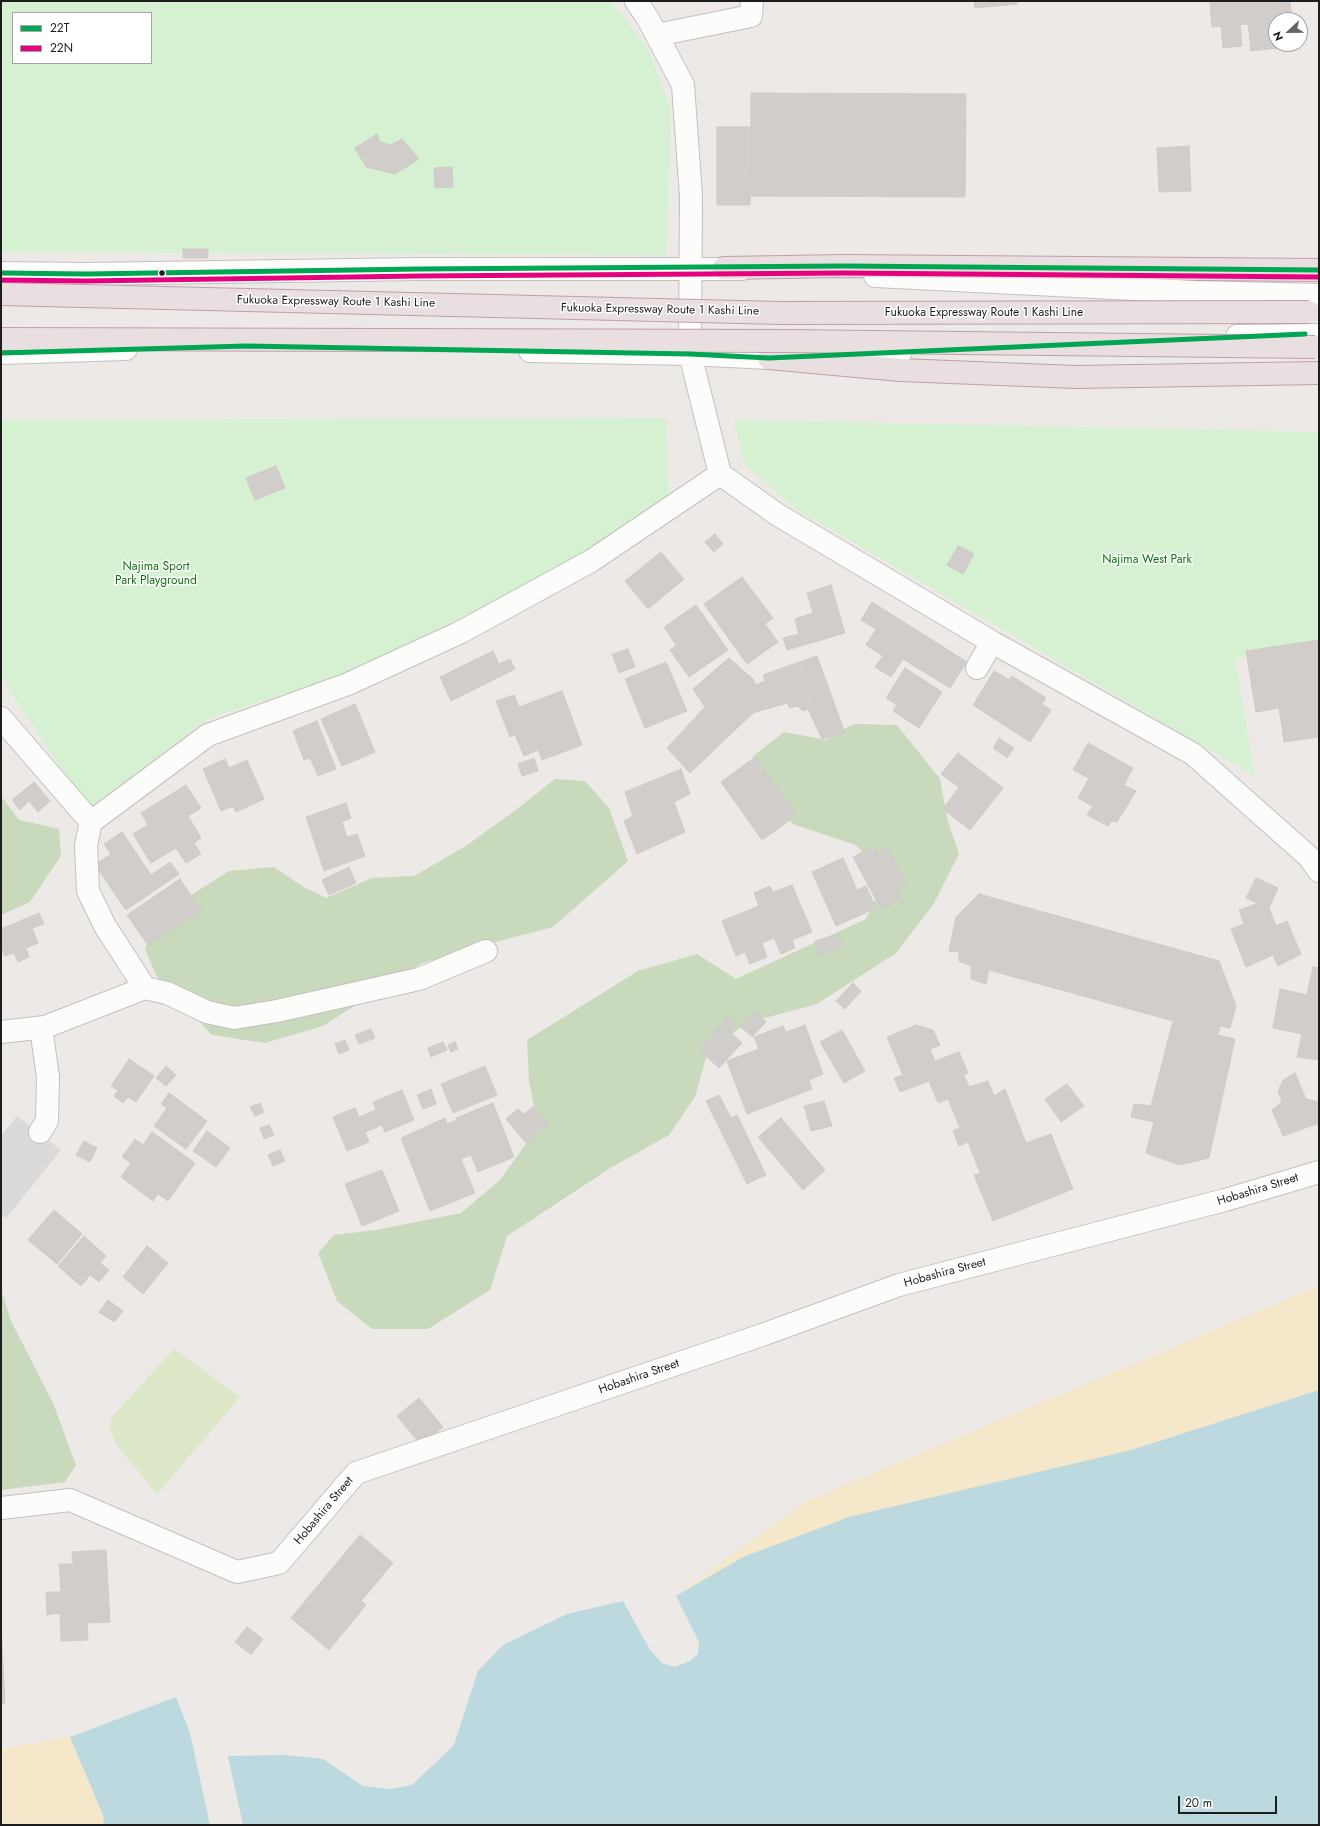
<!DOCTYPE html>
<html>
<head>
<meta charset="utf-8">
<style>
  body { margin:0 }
  #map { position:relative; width:1320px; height:1826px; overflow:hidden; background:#ece9e6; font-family:Jost,sans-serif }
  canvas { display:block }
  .frame { position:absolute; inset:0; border:2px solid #1d1d1d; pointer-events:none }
  .legend { position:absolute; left:12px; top:12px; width:140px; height:52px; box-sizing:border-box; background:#fff; border:1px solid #a5a5a5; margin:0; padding:5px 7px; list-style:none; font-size:12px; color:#1d1d1d }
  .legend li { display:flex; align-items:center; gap:8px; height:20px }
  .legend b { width:20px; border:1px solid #a5a5a5 }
  .north { position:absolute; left:1268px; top:12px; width:40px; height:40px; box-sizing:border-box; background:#fff; border:1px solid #a5a5a5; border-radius:50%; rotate:248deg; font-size:11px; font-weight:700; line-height:16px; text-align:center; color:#1d1d1d }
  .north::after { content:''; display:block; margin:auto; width:14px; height:18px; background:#656463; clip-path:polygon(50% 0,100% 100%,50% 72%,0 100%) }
  .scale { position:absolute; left:1178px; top:1796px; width:99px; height:18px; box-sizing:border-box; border:2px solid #1d1d1d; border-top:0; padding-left:5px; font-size:12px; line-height:14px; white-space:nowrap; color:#1d1d1d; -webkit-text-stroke:3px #fff; paint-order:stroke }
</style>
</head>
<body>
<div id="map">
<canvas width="1320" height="1826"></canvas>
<div class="frame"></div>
<ul class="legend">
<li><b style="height:5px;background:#00a651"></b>22T</li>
<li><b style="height:5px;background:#e5007d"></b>22N</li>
</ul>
<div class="north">N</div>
<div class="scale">20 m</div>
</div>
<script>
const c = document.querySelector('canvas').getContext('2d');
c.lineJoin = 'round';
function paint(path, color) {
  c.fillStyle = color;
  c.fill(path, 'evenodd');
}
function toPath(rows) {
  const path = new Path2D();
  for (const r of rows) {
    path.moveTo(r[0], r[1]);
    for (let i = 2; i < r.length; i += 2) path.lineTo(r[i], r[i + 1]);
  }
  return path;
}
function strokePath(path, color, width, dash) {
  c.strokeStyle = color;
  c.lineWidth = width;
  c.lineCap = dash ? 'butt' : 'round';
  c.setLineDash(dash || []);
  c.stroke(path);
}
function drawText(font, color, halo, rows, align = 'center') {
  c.font = font + ' Jost,sans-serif';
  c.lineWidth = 3;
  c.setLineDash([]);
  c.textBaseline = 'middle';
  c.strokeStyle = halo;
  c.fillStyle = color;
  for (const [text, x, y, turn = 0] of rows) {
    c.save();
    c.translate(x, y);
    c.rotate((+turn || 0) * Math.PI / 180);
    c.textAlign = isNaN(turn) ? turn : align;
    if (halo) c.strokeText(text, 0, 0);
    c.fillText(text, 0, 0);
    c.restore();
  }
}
paint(toPath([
  [174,1349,240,1397,157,1494,119,1448,110,1431,111,1418]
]), '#dbe7c6');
paint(toPath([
  [854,724,897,725,940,779,948,822,959,854,933,905,896,953,817,1004,746,1023,707,1054,695,1097,669,1135,612,1167,507,1236,490,1290,428,1329,372,1329,337,1301,318,1253,334,1235,376,1230,461,1213,500,1180,538,1127,529,1081,527,1040,638,971,697,954,736,979,866,919,886,877,856,845,793,824,778,804,753,756,784,732,826,740],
  [555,779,585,781,609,808,628,861,553,927,499,941,422,963,323,1026,265,1043,212,1035,156,975,145,949,160,915,229,871,274,867,302,886,326,898,372,878,414,876,466,846,517,809],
  [1,796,19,820,59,829,61,856,30,902,1,915],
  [1,1289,11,1321,53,1403,76,1465,65,1482,1,1490]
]), '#c9d9bc');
paint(toPath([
  [1319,1286,1319,1390,1131,1450,743,1557,676,1596,805,1502],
  [70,1737,103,1815,104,1825,1,1825,1,1749]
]), '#f5e8ca');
paint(toPath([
  [1,1,610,1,646,45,671,108,666,255,1,252],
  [13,13,151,13,151,63,13,63],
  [666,418,668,500,592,553,348,674,209,718,88,810,1,677,1,420],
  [734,420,1318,432,1319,643,1235,659,1255,776,796,509,744,464]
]), '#d5f1d2');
paint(toPath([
  [17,1116,61,1150,6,1218,1,1214,1,1136]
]), '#dcdad9');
paint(toPath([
  [1319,1390,1319,1825,243,1825,228,1756,286,1755,323,1759,363,1786,390,1789,412,1785,454,1745,478,1671,503,1645,567,1614,623,1601,650,1650,662,1663,675,1667,690,1661,698,1654,699,1642,676,1596,743,1557,849,1517,1131,1450],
  [176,1697,190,1733,210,1825,104,1825,103,1815,70,1737]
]), '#bbd9de');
const building = toPath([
  [974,1,1017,1,1017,4,975,8,974,1],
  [1210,1,1290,1,1292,20,1276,20,1276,44,1294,44,1294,46,1251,51,1248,24,1212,27,1210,1],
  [1240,24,1242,46,1223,48,1221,26,1240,24],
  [751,93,966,94,965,197,751,196,751,93],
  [717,127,751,127,750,205,717,205,717,127],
  [377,134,380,142,391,145,402,139,419,159,395,174,366,167,355,148,377,134],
  [1189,146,1191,191,1159,192,1157,148,1189,146],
  [452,167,453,187,435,188,434,168,452,167],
  [183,249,208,249,208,258,183,258,183,249],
  [276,466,285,488,255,500,246,478,276,466],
  [715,534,723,544,714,552,705,542,715,534],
  [958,546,974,554,963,574,947,565,958,546],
  [661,552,684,579,648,609,625,581,661,552],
  [742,577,773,618,765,624,778,642,747,664,704,604,742,577],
  [831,585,845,633,787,650,783,638,799,634,795,619,813,613,807,593,831,585],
  [872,602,967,662,950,688,903,659,891,677,875,667,883,656,866,645,876,629,861,620,872,602],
  [696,605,728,650,689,677,670,650,676,645,664,627,696,605],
  [1319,640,1319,737,1284,742,1279,708,1256,712,1246,651,1319,640],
  [628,649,635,667,619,673,612,654,628,649],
  [493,651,499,664,510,659,515,669,451,701,440,677,493,651],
  [817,656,845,733,822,739,808,709,815,707,812,694,817,693,805,660,817,656],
  [729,658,753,679,756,685,765,681,763,675,805,660,817,693,812,694,815,707,803,711,798,706,790,708,787,703,753,713,690,773,667,748,705,707,693,689,729,658],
  [666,662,687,711,645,728,625,679,666,662],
  [905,668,942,692,919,728,893,711,897,705,886,698,905,668],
  [994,671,1009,680,1012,676,1046,698,1042,704,1051,710,1030,742,973,705,994,671],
  [562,691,582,745,542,760,538,750,524,756,515,735,510,737,496,701,514,695,519,707,562,691],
  [355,704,375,752,342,766,321,719,355,704],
  [317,721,336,769,318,776,310,758,304,760,293,731,317,721],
  [999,738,1014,748,1007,758,993,748,999,738],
  [1088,743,1133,768,1124,785,1136,791,1117,822,1111,821,1108,826,1087,815,1093,806,1078,798,1089,778,1073,770,1088,743],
  [958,753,1003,788,970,830,943,809,959,787,941,774,958,753],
  [755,757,797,815,762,840,721,782,755,757],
  [534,758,538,771,522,776,518,764,534,758],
  [225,759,229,768,247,760,264,799,236,812,233,806,221,811,203,769,225,759],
  [681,769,690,794,674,802,685,832,637,854,624,821,633,816,625,792,681,769],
  [34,782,50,801,38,812,29,801,20,810,12,800,34,782],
  [186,785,201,808,188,816,201,838,194,843,201,854,186,863,176,848,151,863,133,834,148,825,141,813,186,785],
  [346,803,351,818,342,822,347,837,357,834,365,856,324,871,306,817,346,803],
  [122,832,151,875,170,862,179,874,126,910,95,865,111,854,104,844,122,832],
  [874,846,878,853,888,848,907,884,897,889,901,898,881,909,853,857,874,846],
  [843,858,857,890,866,886,876,908,836,926,812,872,843,858],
  [349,867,356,883,329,895,322,880,349,867],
  [1256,878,1278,888,1269,908,1246,898,1256,878],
  [180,879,201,910,148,945,127,915,180,879],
  [792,885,812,932,792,940,795,948,781,954,774,938,762,943,767,957,750,964,745,952,736,956,722,921,759,906,754,893,770,886,773,892,792,885],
  [979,894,1219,961,1236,1006,1230,1028,1220,1026,1218,1035,1235,1039,1209,1158,1179,1165,1146,1153,1154,1122,1131,1117,1134,1104,1151,1106,1173,1021,989,970,986,984,971,979,971,966,959,961,959,952,949,951,956,917,979,894],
  [1256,904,1269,908,1276,926,1287,921,1301,954,1278,966,1273,955,1246,967,1231,929,1244,924,1239,910,1256,904],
  [39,913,44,924,32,928,38,943,26,948,29,957,18,962,14,953,5,956,1,946,1,929,39,913],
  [839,934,843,947,819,955,815,941,839,934],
  [1313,967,1319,968,1319,1060,1297,1057,1302,1034,1273,1028,1280,989,1307,995,1313,967],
  [853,983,861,991,845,1009,836,1001,853,983],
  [755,1011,766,1022,752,1037,740,1026,755,1011],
  [728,1017,736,1024,730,1032,742,1043,719,1068,699,1050,728,1017],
  [805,1025,823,1074,809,1080,812,1089,747,1114,727,1061,759,1049,754,1037,783,1026,786,1032,805,1025],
  [916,1025,933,1030,940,1045,930,1049,935,1061,959,1052,968,1073,964,1075,969,1087,988,1081,994,1096,1005,1089,1026,1143,1051,1134,1073,1189,993,1221,974,1175,980,1173,968,1142,959,1146,953,1131,960,1128,948,1099,938,1103,929,1081,900,1092,894,1078,903,1075,887,1037,916,1025],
  [371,1029,375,1038,359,1044,355,1035,371,1029],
  [842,1030,865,1071,844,1083,820,1042,842,1030],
  [345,1040,349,1050,339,1054,335,1044,345,1040],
  [443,1042,447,1050,431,1057,428,1048,443,1042],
  [455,1042,458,1049,451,1052,448,1045,455,1042],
  [129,1059,154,1076,136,1102,128,1097,123,1103,114,1096,118,1090,111,1086,129,1059],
  [166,1066,176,1075,166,1086,156,1078,166,1066],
  [485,1066,497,1095,453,1113,441,1084,485,1066],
  [1295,1073,1306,1099,1319,1102,1319,1123,1283,1136,1272,1110,1282,1102,1278,1091,1283,1080,1295,1073],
  [1067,1084,1084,1106,1061,1122,1045,1099,1067,1084],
  [431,1089,436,1104,423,1109,417,1095,431,1089],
  [402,1090,414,1120,385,1132,382,1125,365,1132,369,1142,347,1151,333,1117,355,1108,359,1117,376,1110,373,1102,402,1090],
  [169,1093,207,1121,186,1149,154,1126,167,1108,161,1104,169,1093],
  [719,1095,731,1118,737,1115,766,1175,747,1184,706,1101,719,1095],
  [824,1101,832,1126,811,1131,804,1106,824,1101],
  [260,1103,264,1112,255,1116,250,1107,260,1103],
  [493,1103,514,1157,478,1172,471,1155,461,1159,475,1193,430,1211,401,1138,445,1118,447,1124,457,1120,456,1118,493,1103],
  [533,1107,548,1124,526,1143,506,1119,518,1109,524,1114,533,1107],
  [781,1118,825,1170,803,1190,758,1137,781,1118],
  [269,1125,274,1135,264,1139,260,1128,269,1125],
  [207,1131,230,1148,216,1167,193,1151,207,1131],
  [152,1132,195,1163,168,1201,158,1194,153,1201,121,1177,131,1163,122,1157,135,1139,143,1145,152,1132],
  [84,1141,97,1148,90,1162,76,1155,84,1141],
  [280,1150,285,1161,273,1166,268,1155,280,1150],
  [382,1170,399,1211,362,1226,345,1184,382,1170],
  [54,1210,82,1234,57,1264,28,1240,54,1210],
  [84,1236,106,1256,100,1263,109,1270,99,1282,90,1275,81,1286,58,1266,84,1236],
  [147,1246,168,1263,143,1294,123,1277,147,1246],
  [108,1300,123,1311,114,1322,99,1312,108,1300],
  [419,1398,443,1427,421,1445,397,1416,419,1398],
  [360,1535,393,1563,361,1601,366,1605,329,1650,291,1618,360,1535],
  [106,1550,110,1622,87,1623,88,1640,61,1641,60,1613,47,1615,46,1592,61,1592,59,1564,73,1564,72,1552,106,1550],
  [1,1623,5,1703,1,1703,1,1623],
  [247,1627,263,1639,251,1655,235,1642,247,1627]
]);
paint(building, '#d0cdcb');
strokePath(building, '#cfcbc8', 1);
const minor = toPath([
  [636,1,647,17,683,85,691,196,690,354,720,474,778,515,992,642,1193,754,1309,857,1319,871],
  [657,35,751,16,752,1],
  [1,273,86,274,419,269,742,269],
  [875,276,1195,292,1319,295],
  [1237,336,1319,335],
  [530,351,690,354,769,358,901,352],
  [1,353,126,349],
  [977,668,992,642],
  [1,718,91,822,208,735,348,684,461,632,591,561,720,474],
  [91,822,86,845,88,891,105,926,145,988],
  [1,1032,45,1027,145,988,167,993,207,1012,234,1018,277,1011,419,979,486,951],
  [40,1132,47,1121,48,1077,41,1028],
  [1,1508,70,1500,237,1572,279,1563,356,1473,762,1335,899,1285,1225,1200,1319,1172]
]);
const highway = toPath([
  [724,268,844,266,1319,270],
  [769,358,900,370,1076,377,1319,373]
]);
strokePath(minor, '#c3c1c0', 24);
strokePath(highway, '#bf9fab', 24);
strokePath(minor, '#fcfcfb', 22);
strokePath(highway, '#e9dfe1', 22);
const highwayBridge = toPath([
  [1,294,781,313,1309,312],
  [1,339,785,341,1315,347]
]);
strokePath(highwayBridge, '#bf9fab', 24, []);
strokePath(highwayBridge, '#e9dfe1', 22);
strokePath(toPath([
  [1,273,86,274,419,269,844,266,1319,270],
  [1,353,246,346,690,354,769,358,1305,334]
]), '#00a651', 5);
strokePath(toPath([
  [1,280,86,281,419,276,844,273,1319,277]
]), '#e5007d', 5);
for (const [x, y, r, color] of [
  [162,273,3.5,"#1d1d1d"]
]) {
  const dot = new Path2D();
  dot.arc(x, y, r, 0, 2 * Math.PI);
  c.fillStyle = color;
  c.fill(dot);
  strokePath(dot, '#fff', 1.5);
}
drawText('12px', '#1d1d1d', '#fff', [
  ["Fukuoka Expressway Route 1 Kashi Line",336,302,1],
  ["Fukuoka Expressway Route 1 Kashi Line",660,310,1],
  ["Fukuoka Expressway Route 1 Kashi Line",984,313],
  ["Hobashira Street",1258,1190,-17],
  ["Hobashira Street",945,1273,-15],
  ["Hobashira Street",639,1377,-19],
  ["Hobashira Street",324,1511,-50]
]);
drawText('12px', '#107610', '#fff', [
  ["Najima West Park",1147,560],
  ["Najima Sport",156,567],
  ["Park Playground",156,581]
]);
</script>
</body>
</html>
